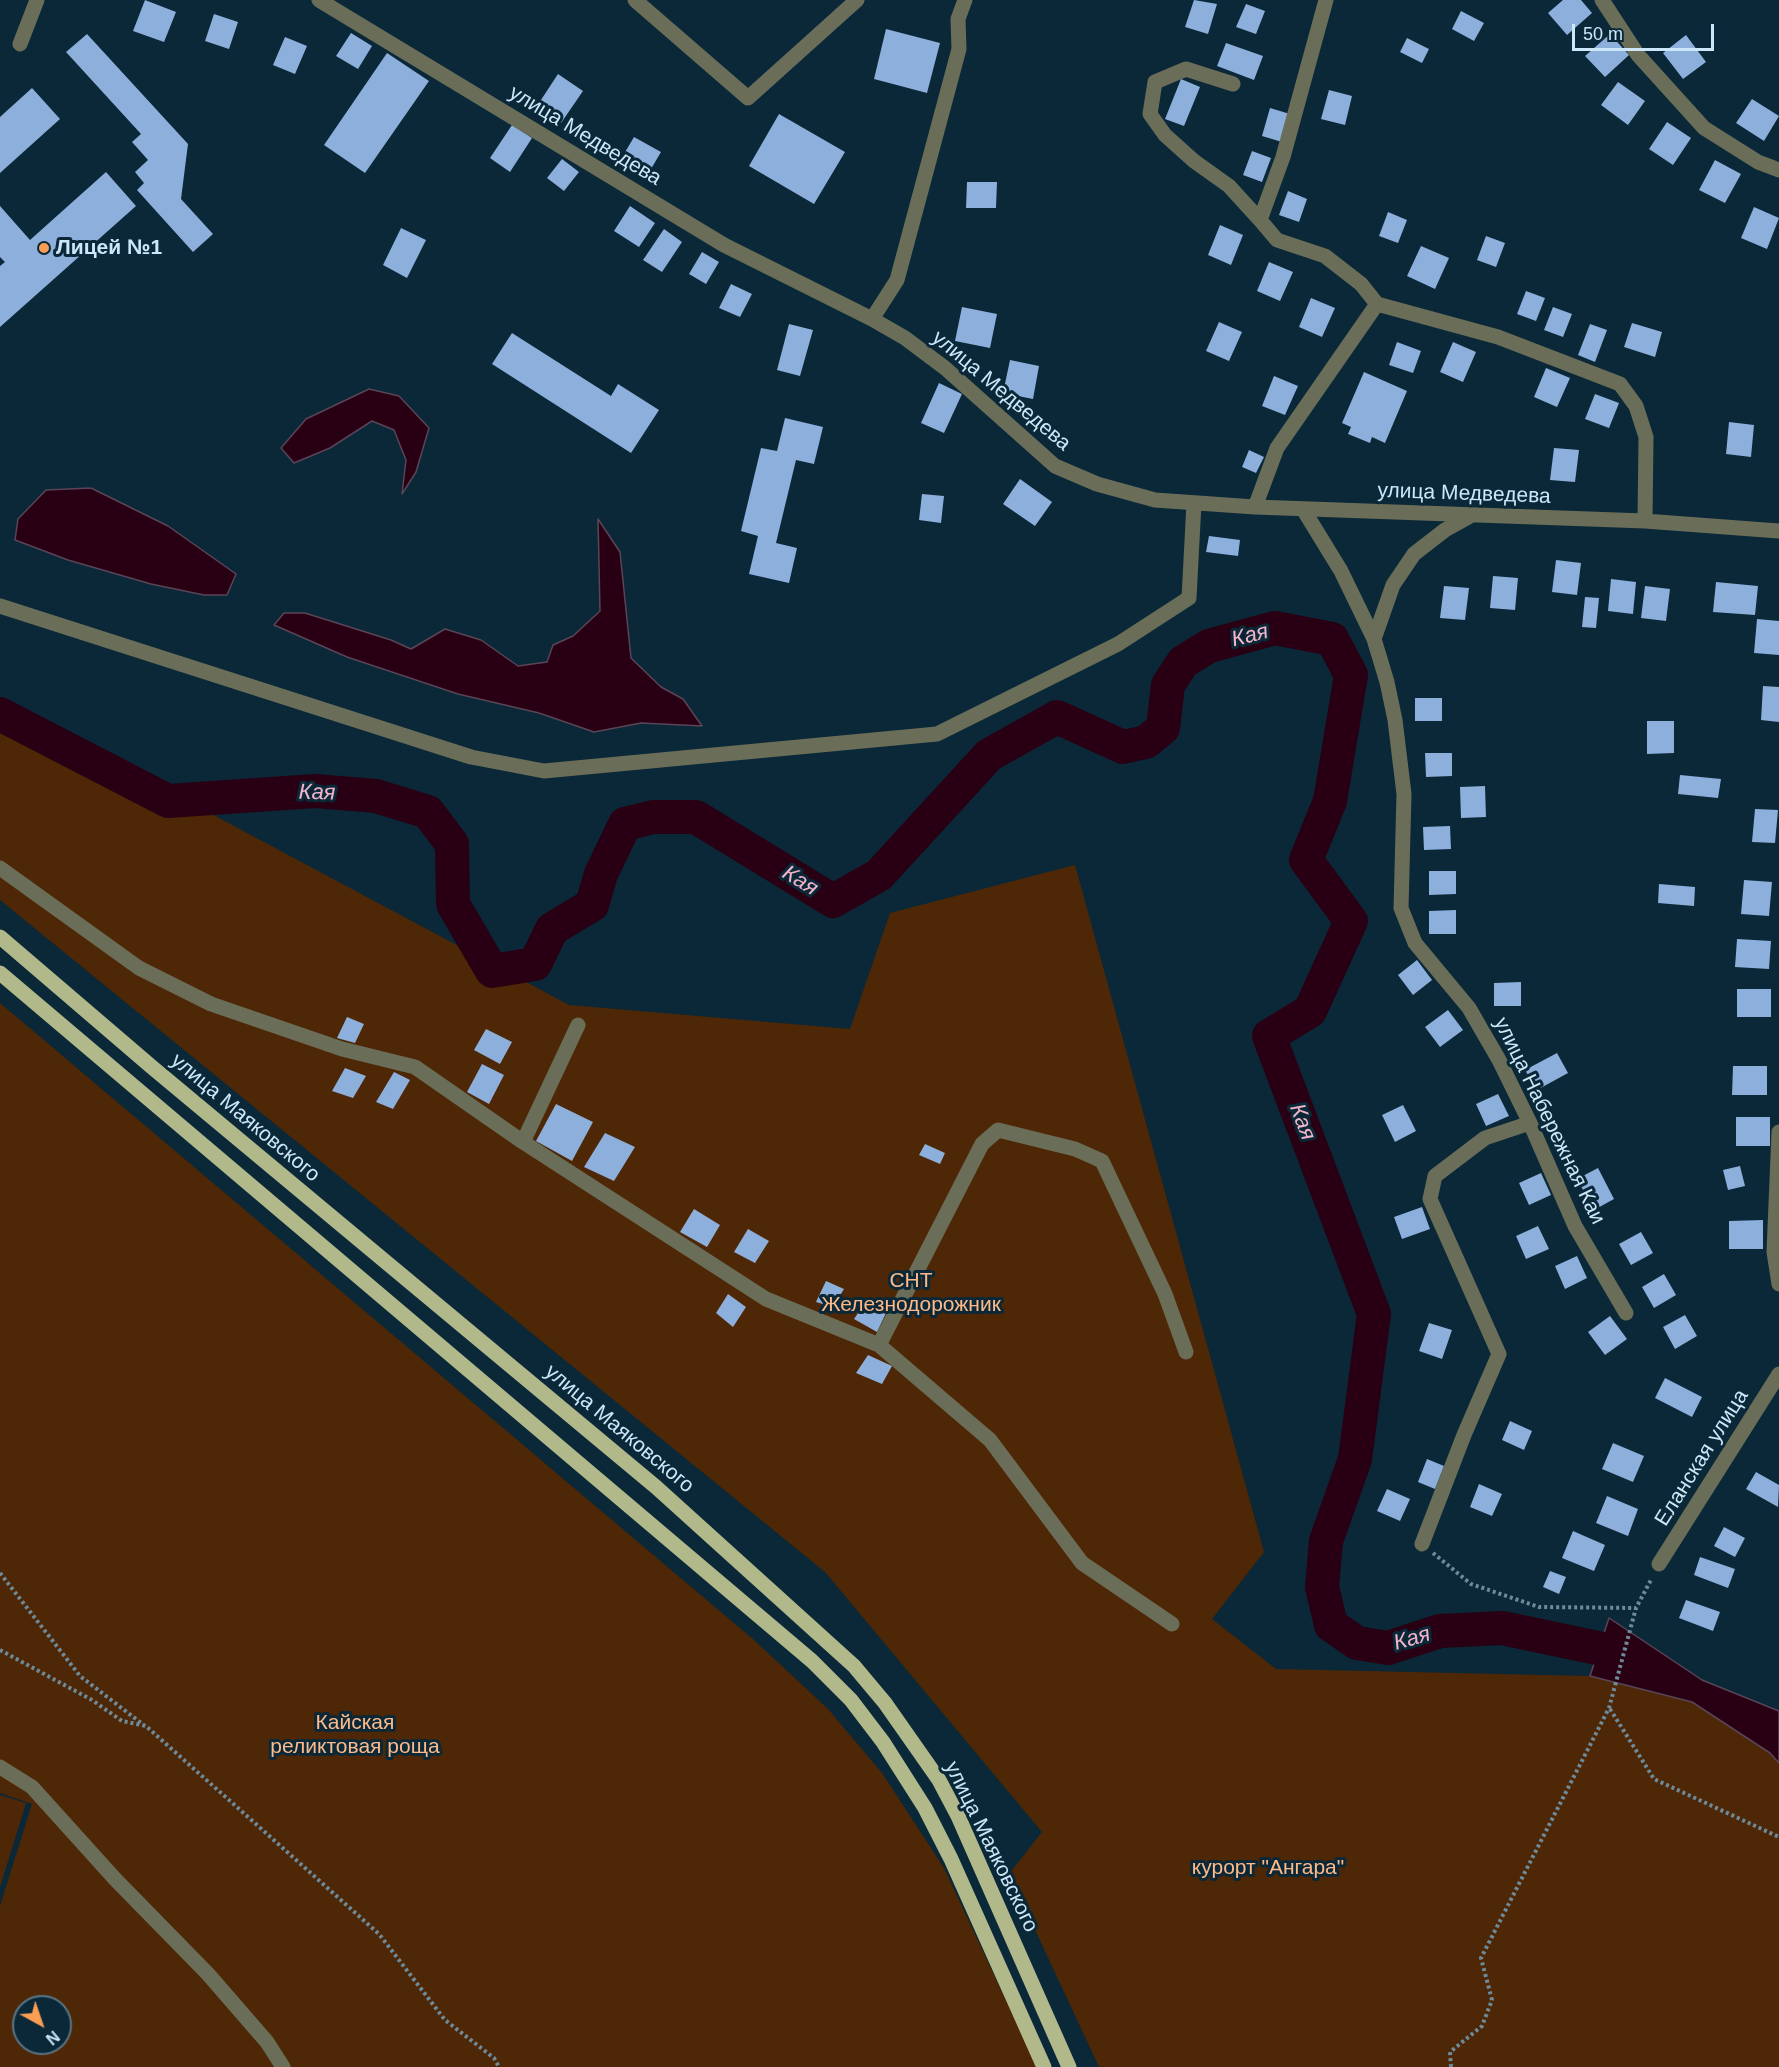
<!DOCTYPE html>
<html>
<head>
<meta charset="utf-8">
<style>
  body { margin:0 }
  #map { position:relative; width:1779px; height:2067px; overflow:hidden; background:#0a2837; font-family:Helvetica,sans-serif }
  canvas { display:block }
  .north { position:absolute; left:12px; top:1995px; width:60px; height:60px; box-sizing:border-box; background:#0a2837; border:2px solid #577485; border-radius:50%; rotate:140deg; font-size:16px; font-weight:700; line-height:24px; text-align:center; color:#cbe7f9 }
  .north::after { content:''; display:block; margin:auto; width:21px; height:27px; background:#fc9d54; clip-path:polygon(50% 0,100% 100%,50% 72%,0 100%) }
  .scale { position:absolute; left:1572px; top:24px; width:142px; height:27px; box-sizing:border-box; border:3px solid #cbe7f9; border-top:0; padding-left:8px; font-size:18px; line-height:21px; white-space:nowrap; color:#cbe7f9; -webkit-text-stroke:4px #0a2837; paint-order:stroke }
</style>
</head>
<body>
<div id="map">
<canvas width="1779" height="2067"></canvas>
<div class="north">N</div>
<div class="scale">50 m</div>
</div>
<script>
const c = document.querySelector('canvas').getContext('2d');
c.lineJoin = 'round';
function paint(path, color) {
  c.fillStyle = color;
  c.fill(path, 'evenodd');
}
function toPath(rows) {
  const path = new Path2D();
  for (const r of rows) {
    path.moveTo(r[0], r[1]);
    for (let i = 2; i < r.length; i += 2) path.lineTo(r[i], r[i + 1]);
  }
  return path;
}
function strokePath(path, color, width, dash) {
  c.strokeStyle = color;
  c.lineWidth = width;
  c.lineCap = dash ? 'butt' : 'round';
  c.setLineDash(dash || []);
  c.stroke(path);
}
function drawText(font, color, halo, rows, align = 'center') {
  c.font = font + ' Helvetica,sans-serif';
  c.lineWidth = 6;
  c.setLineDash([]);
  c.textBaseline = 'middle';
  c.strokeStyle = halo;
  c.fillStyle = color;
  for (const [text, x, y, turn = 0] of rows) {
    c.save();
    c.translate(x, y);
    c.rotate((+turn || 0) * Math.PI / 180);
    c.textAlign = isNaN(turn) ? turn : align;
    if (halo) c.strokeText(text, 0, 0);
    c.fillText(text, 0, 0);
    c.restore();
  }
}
paint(toPath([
  [0,701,569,1005,850,1029,890,913,1075,865,1264,1552,1212,1619,1276,1669,1590,1676,1692,1702,1770,1753,1779,1763,1779,2067,1099,2067,1009,1874,1042,1832,825,1572,0,900],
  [0,1003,754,1640,828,1709,882,1773,944,1868,1037,2067,0,2067,0,1906,32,1804,0,1793],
  [24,2007,60,2007,60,2043,24,2043],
  [0,1795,26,1803,0,1887]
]), '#4e2706');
const water = toPath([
  [369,389,399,396,429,428,416,472,402,494,406,460,394,430,372,421,330,448,294,463,281,448,306,419,369,389],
  [91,488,168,526,236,574,227,595,204,595,151,584,68,560,15,540,18,519,46,490,91,488],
  [598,519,620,552,631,658,661,687,683,699,702,726,641,723,594,732,539,713,458,694,347,657,274,625,284,613,305,613,391,640,411,649,445,629,481,640,518,666,547,662,553,645,573,636,600,611,598,519],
  [1609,1618,1702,1680,1779,1711,1779,1763,1770,1753,1692,1702,1590,1676,1609,1618]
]);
paint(water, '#290013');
strokePath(water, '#5a4558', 1.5);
strokePath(toPath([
  [0,714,168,801,315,791,376,796,428,812,452,844,453,904,492,971,535,964,552,929,592,905,601,874,625,824,653,817,696,817,833,901,879,875,989,755,1057,717,1123,747,1146,742,1163,728,1168,685,1183,662,1209,646,1275,628,1332,639,1351,675,1330,801,1306,860,1351,921,1310,1011,1269,1036,1374,1314,1355,1459,1326,1541,1322,1587,1331,1625,1357,1643,1388,1648,1440,1631,1502,1628,1607,1650,1641,1667]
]), '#290013', 34);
paint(toPath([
  [145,0,176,12,164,42,133,31],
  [1194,0,1217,4,1208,34,1185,27],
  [1563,0,1581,0,1592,13,1567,35,1548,13],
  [1246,4,1265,11,1256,34,1236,27],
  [1461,11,1484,23,1474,41,1452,29],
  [214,14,238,22,229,49,205,41],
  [886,29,940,43,927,93,874,79],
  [351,33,372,46,358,69,336,56],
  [87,34,188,144,181,199,213,234,193,252,137,190,144,183,135,172,148,160,132,142,141,134,66,52],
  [1610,34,1629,55,1605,77,1585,56],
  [1686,35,1706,62,1683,79,1663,53],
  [285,37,307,46,295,74,273,65],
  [1407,38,1429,49,1422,63,1400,52],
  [1226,43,1263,56,1254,80,1217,66],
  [387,53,429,81,365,173,324,145],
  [558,74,583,91,561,123,537,106],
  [1181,79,1200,87,1184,126,1165,119],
  [1618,82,1645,101,1628,125,1601,105],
  [32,88,60,119,0,173,0,117],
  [1329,90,1352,96,1345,125,1321,119],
  [1752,99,1779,116,1764,141,1736,123],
  [1270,108,1290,114,1282,142,1262,136],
  [779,114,845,152,814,204,749,166],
  [1667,122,1691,138,1673,165,1649,149],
  [512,125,532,138,510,172,490,158],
  [634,137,661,152,648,174,621,159],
  [1252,151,1271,158,1262,182,1243,175],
  [562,159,579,172,564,191,547,178],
  [1715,160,1741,174,1725,203,1699,190],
  [106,172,136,206,0,327,0,266,5,262,0,257,0,206,30,240],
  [967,182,997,182,996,208,966,208],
  [1288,191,1307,199,1299,222,1279,215],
  [630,206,655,223,639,247,614,231],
  [1754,207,1779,218,1767,249,1741,238],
  [1388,212,1407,220,1398,243,1379,236],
  [1220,225,1243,235,1231,265,1208,255],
  [401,228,426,240,407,278,383,265],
  [664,229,682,242,662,272,643,260],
  [1486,236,1505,243,1496,267,1477,260],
  [1421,246,1449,258,1435,289,1407,276],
  [702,252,719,262,706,284,689,274],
  [1269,262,1293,272,1280,301,1257,291],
  [731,284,752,294,740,317,719,308],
  [1526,291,1545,298,1536,321,1517,314],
  [1311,298,1335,308,1322,337,1299,327],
  [962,307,997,314,990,348,955,341],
  [1553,307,1572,314,1563,337,1544,330],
  [1219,322,1242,332,1229,361,1206,351],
  [1632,323,1662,332,1655,357,1624,347],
  [789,324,813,330,800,376,777,370],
  [1590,324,1607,330,1595,362,1578,355],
  [512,333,611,396,618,384,659,410,631,453,492,364],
  [1397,342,1421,351,1413,373,1389,365],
  [1453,342,1476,352,1463,382,1440,372],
  [1010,360,1039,366,1033,399,1003,393],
  [1546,368,1570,378,1557,407,1534,397],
  [1364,372,1407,391,1385,443,1372,437,1370,443,1348,434,1351,427,1342,423],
  [1274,376,1298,386,1285,415,1262,406],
  [939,383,962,394,944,433,921,423],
  [1595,394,1619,403,1609,428,1585,419],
  [785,418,823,427,814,464,796,460,776,543,797,548,789,583,749,574,758,536,741,531,761,448,777,451],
  [1729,422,1754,425,1751,457,1726,454],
  [1554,448,1579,450,1575,482,1550,480],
  [1249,450,1264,457,1256,473,1242,467],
  [1020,479,1052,502,1035,526,1003,504],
  [922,494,944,496,941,523,919,520],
  [1209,536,1240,540,1238,556,1206,552],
  [1556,560,1581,563,1577,595,1552,592],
  [1493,576,1518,578,1515,610,1490,608],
  [1611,579,1636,582,1633,614,1608,611],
  [1716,582,1758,586,1755,615,1713,612],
  [1444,586,1469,588,1465,620,1440,618],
  [1645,586,1670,589,1666,621,1641,618],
  [1585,597,1599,598,1596,628,1582,627],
  [1757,619,1779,621,1779,655,1754,653],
  [1763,686,1779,687,1779,722,1761,720],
  [1415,698,1442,698,1442,721,1415,721],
  [1647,721,1674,721,1674,753,1647,754],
  [1425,753,1452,753,1452,776,1426,777],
  [1680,775,1721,779,1718,798,1678,794],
  [1485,786,1486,817,1461,818,1460,787],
  [1755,809,1778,810,1775,843,1752,842],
  [1450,826,1451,849,1424,850,1423,827],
  [1429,871,1456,871,1456,894,1429,895],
  [1744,880,1772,882,1769,916,1741,914],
  [1659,884,1695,887,1694,906,1658,903],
  [1456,910,1456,934,1429,934,1429,911],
  [1737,939,1771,941,1769,969,1735,967],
  [1417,960,1432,980,1413,995,1398,975],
  [1521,982,1521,1006,1494,1006,1494,983],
  [1737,989,1771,989,1771,1017,1737,1017],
  [1448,1010,1463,1030,1440,1047,1425,1027],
  [347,1017,364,1024,355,1043,337,1038],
  [486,1029,512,1042,500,1064,474,1050],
  [1557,1053,1568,1073,1537,1090,1525,1070],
  [482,1064,504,1075,489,1104,467,1092],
  [1733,1066,1767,1066,1767,1095,1732,1095],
  [345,1068,366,1076,353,1098,332,1091],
  [394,1072,410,1080,393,1109,376,1102],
  [1498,1094,1509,1116,1486,1126,1476,1104],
  [556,1104,593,1122,572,1161,536,1141],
  [1403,1105,1416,1131,1395,1142,1382,1115],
  [1736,1117,1770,1117,1770,1146,1736,1146],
  [605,1133,635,1147,614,1181,584,1167],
  [925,1144,945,1153,940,1164,919,1155],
  [1740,1166,1745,1186,1728,1190,1723,1170],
  [1598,1168,1614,1199,1594,1210,1577,1179],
  [1541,1173,1551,1195,1529,1205,1519,1183],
  [1422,1207,1430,1229,1402,1239,1394,1217],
  [694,1209,720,1225,707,1247,680,1232],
  [1763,1220,1763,1249,1729,1249,1729,1221],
  [1538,1226,1549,1249,1526,1259,1516,1236],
  [748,1229,769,1241,755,1263,734,1252],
  [1641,1232,1653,1253,1631,1265,1619,1244],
  [1577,1256,1587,1278,1565,1289,1555,1266],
  [1664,1274,1676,1295,1654,1308,1642,1287],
  [826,1281,844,1289,833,1307,816,1302],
  [728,1294,746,1307,733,1327,716,1313],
  [866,1301,887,1311,877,1332,854,1319],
  [1685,1315,1697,1336,1675,1349,1663,1327],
  [1610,1316,1627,1339,1605,1355,1588,1332],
  [1429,1323,1452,1330,1442,1359,1419,1351],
  [868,1355,892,1366,882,1384,856,1373],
  [1665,1378,1702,1397,1692,1417,1655,1398],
  [1510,1421,1532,1431,1524,1450,1502,1440],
  [1613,1443,1644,1456,1633,1482,1602,1469],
  [1427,1459,1444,1466,1435,1489,1418,1482],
  [1756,1472,1779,1485,1778,1507,1746,1489],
  [1479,1484,1502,1494,1492,1516,1470,1507],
  [1387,1489,1410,1499,1400,1521,1377,1511],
  [1607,1496,1638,1509,1628,1536,1596,1523],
  [1724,1527,1745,1538,1735,1557,1714,1546],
  [1573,1531,1605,1545,1594,1571,1562,1558],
  [1700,1557,1735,1569,1728,1588,1694,1575],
  [1550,1571,1566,1577,1559,1594,1543,1587],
  [1686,1600,1720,1612,1713,1631,1679,1618]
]), '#8dafdc');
strokePath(toPath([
  [1433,1553,1471,1584,1539,1607,1636,1608],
  [0,1573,80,1676,145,1726],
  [0,1650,92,1700,122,1721,146,1726,379,1934,445,2020,494,2058,499,2067],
  [1610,1709,1654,1779,1779,1837],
  [1451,2067,1450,2052,1482,2026,1492,2000,1481,1958,1609,1708,1636,1608,1652,1578]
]), '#6e8b9c', 4, [3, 3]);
strokePath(toPath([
  [319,0,724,245,872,319,905,338,945,368,1055,466,1097,484,1155,500,1255,507,1645,521,1779,531],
  [635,0,748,98,857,0],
  [1326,0,1283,157,1260,220,1277,240,1325,256,1361,284,1377,304],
  [1602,0,1638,55,1704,128,1758,162,1779,170],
  [20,44,37,0],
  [1233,84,1186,69,1155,82,1150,114,1165,135,1194,161,1229,186,1260,220],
  [872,319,897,280,959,49,958,19,965,0],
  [1255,507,1277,448,1377,304,1498,337,1620,384,1636,406,1646,437,1645,521],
  [1303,509,1341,571,1374,639,1387,682,1395,720,1404,794,1401,908,1415,943,1469,1008,1499,1060,1530,1123,1575,1226,1626,1313],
  [0,606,471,757,544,771,937,734,1118,644,1189,598,1194,503],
  [1374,639,1393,585,1414,554,1445,530,1472,515],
  [0,868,139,968,211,1004,342,1049,415,1067,523,1142,766,1299,879,1345,990,1440,1082,1563,1172,1624],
  [1779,1132,1774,1252,1779,1284],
  [523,1142,578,1025],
  [879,1345,982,1144,998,1130,1075,1149,1102,1161,1165,1294,1186,1352],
  [1422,1544,1464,1435,1499,1354,1430,1199,1435,1176,1485,1138,1530,1123],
  [1659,1564,1779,1374],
  [0,1767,32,1787,115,1879,208,1974,267,2042,283,2067]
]), '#6a6e58', 15);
strokePath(toPath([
  [0,937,153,1068,656,1487,854,1666,885,1703,939,1780,958,1816,1069,2067],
  [0,973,812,1661,851,1700,883,1742,925,1808,951,1859,1044,2067]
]), '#b1b98a', 15);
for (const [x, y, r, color] of [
  [44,248,6,"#fc9d54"]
]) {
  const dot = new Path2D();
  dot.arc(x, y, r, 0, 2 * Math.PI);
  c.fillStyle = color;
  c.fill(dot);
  strokePath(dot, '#0a2837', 2);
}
drawText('21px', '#cbe7f9', '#0a2837', [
  ["улица Медведева",585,136,31],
  ["улица Медведева",1001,391,40],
  ["улица Медведева",1464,494,2],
  ["улица Маяковского",245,1118,40],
  ["улица Набережная Каи",1549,1121,64],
  ["улица Маяковского",619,1429,40],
  ["Еланская улица",1702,1458,-58],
  ["улица Маяковского",991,1847,64]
]);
drawText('bold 21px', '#cbe7f9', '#0a2837', [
  ["Лицей №1",56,248]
], 'left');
drawText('21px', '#feb988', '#0a2837', [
  ["СНТ",911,1281],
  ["Железнодорожник",911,1305],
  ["Кайская",355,1723],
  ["реликтовая роща",355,1747],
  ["курорт \"Ангара\"",1268,1868]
]);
drawText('italic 22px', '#f4b5cb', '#0a2837', [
  ["Кая",1250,636,-14],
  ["Кая",317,793,1],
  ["Кая",800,881,32],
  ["Кая",1302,1122,69],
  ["Кая",1412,1639,-16]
]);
</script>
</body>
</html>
